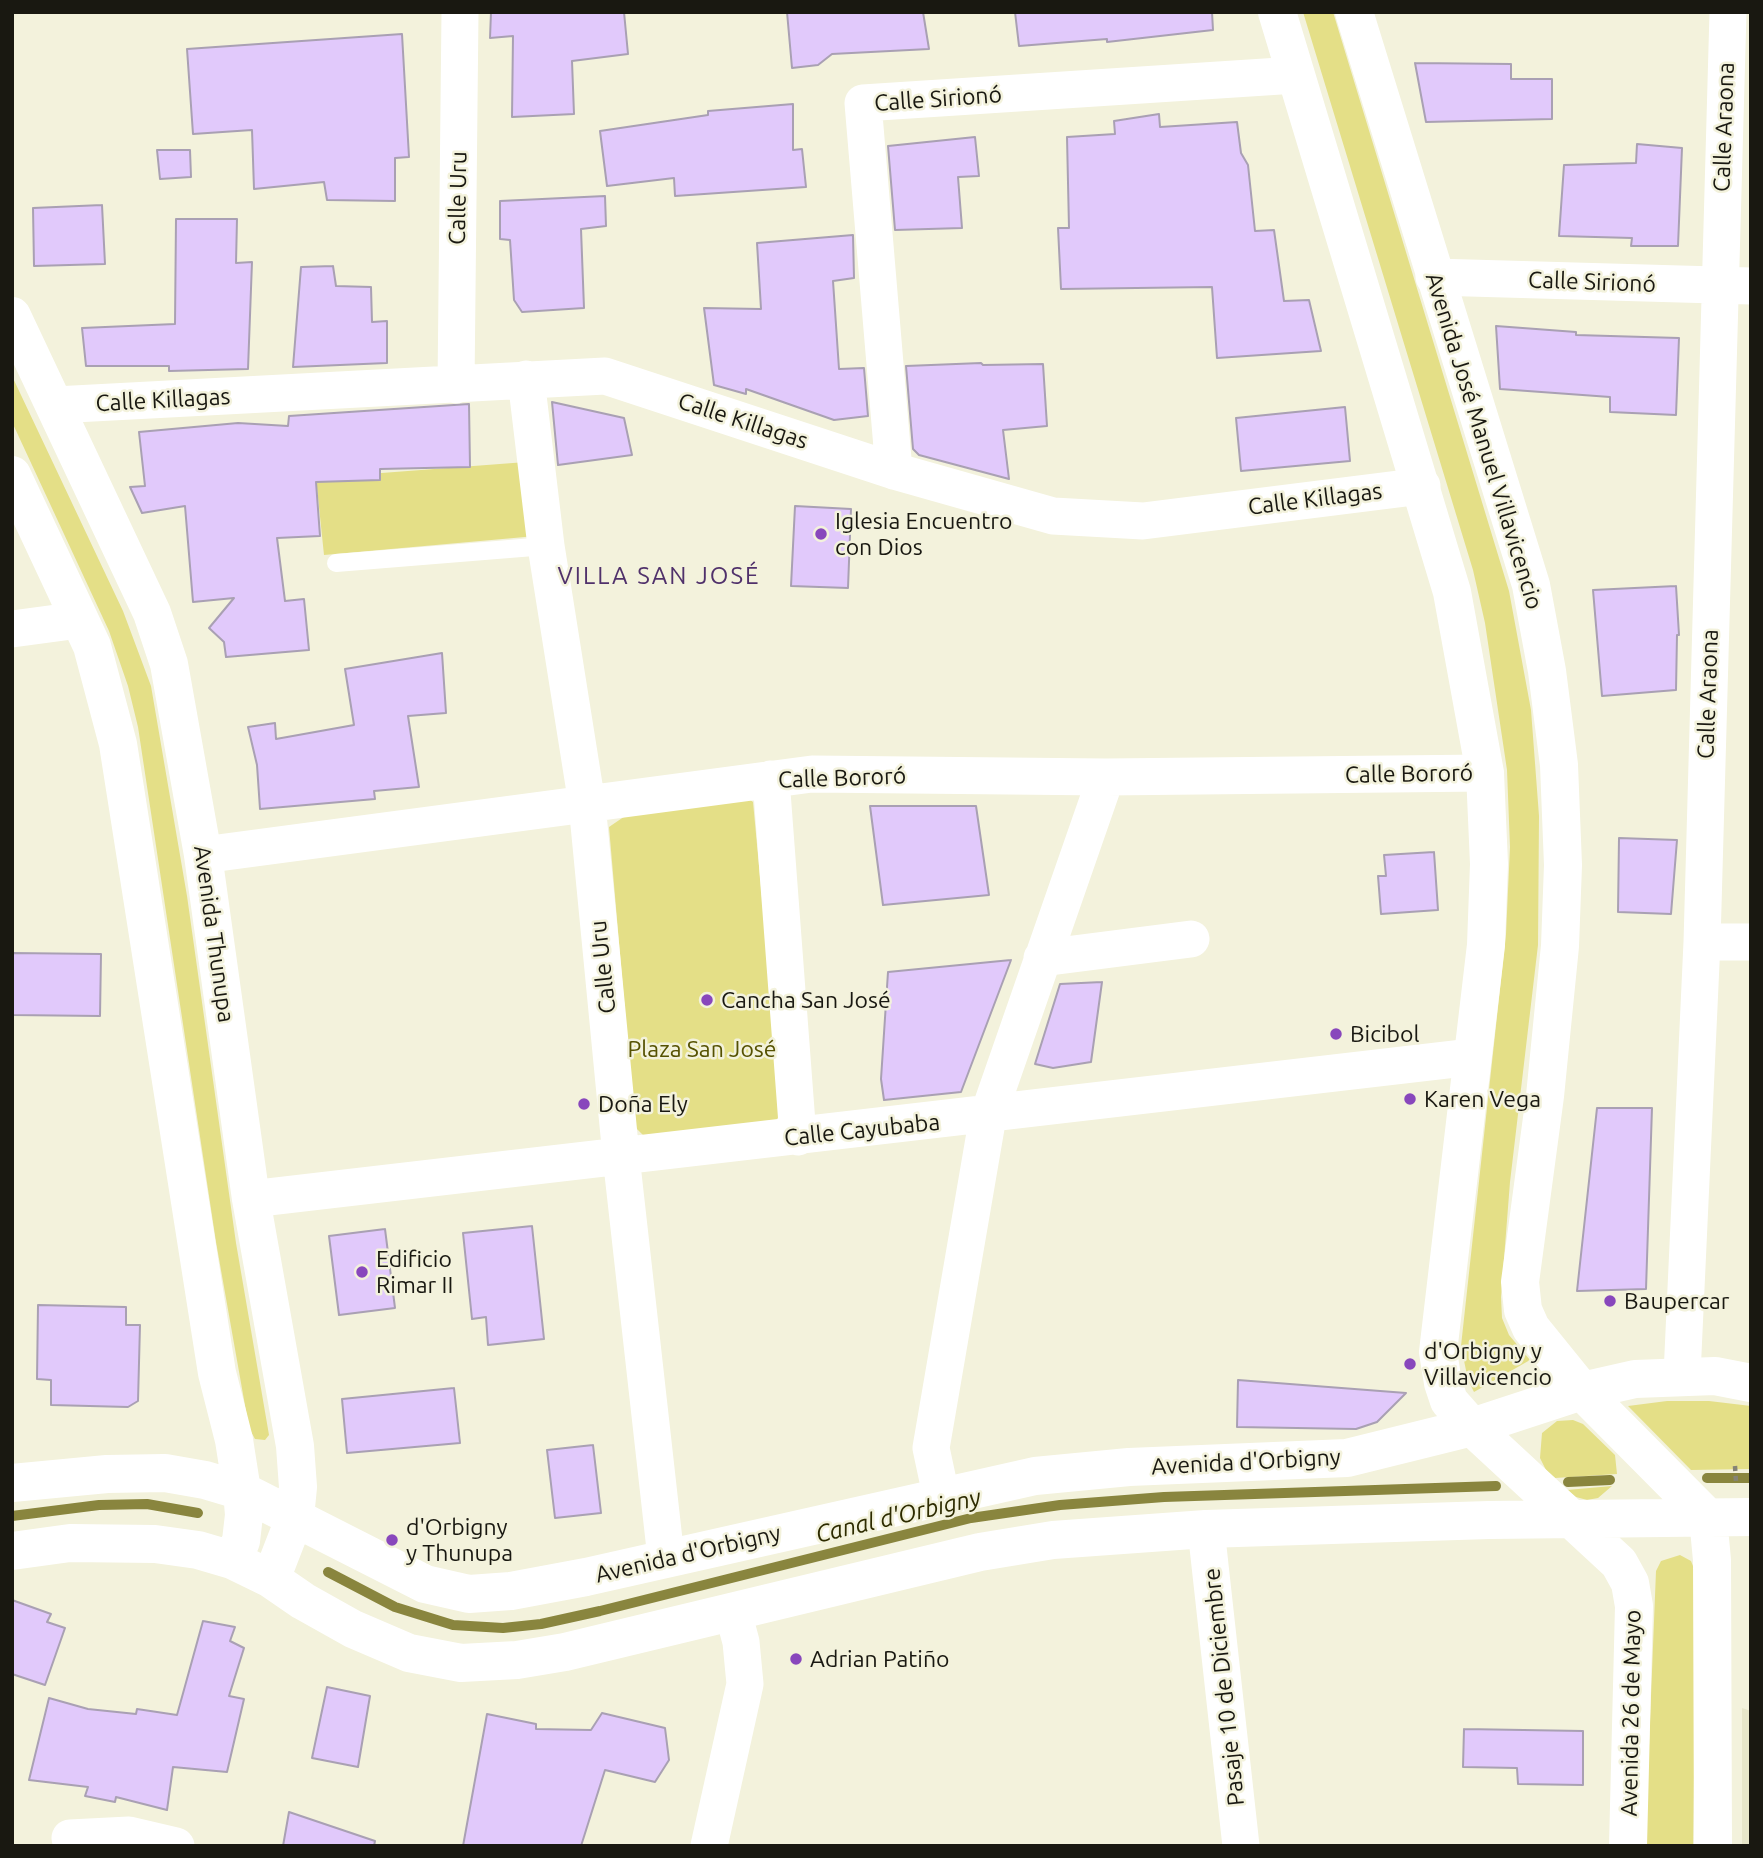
<!DOCTYPE html>
<html>
<head>
<meta charset="utf-8">
<style>
  body { margin:0 }
  #map { position:relative; width:1763px; height:1858px; overflow:hidden; background:#f3f2dc; font-family:Ubuntu,sans-serif }
  canvas { display:block }
  .frame { position:absolute; inset:0; border:14px solid #191811; pointer-events:none }
</style>
</head>
<body>
<div id="map">
<canvas width="1763" height="1858"></canvas>
<div class="frame"></div>
</div>
<script>
const c = document.querySelector('canvas').getContext('2d');
c.lineJoin = 'round';
function paint(path, color) {
  c.fillStyle = color;
  c.fill(path, 'evenodd');
}
function toPath(rows) {
  const path = new Path2D();
  for (const r of rows) {
    path.moveTo(r[0], r[1]);
    for (let i = 2; i < r.length; i += 2) path.lineTo(r[i], r[i + 1]);
  }
  return path;
}
function strokePath(path, color, width, dash) {
  c.strokeStyle = color;
  c.lineWidth = width;
  c.lineCap = dash ? 'butt' : 'round';
  c.setLineDash(dash || []);
  c.stroke(path);
}
function drawText(font, color, halo, rows, align = 'center') {
  c.font = font + ' Ubuntu,sans-serif';
  c.lineWidth = 5;
  c.setLineDash([]);
  c.textBaseline = 'middle';
  c.strokeStyle = halo;
  c.fillStyle = color;
  for (const [text, x, y, turn = 0] of rows) {
    c.save();
    c.translate(x, y);
    c.rotate((+turn || 0) * Math.PI / 180);
    c.textAlign = isNaN(turn) ? turn : align;
    if (halo) c.strokeText(text, 0, 0);
    c.fillText(text, 0, 0);
    c.restore();
  }
}
paint(toPath([
  [1742,1708,1751,1711,1751,1846,1742,1846]
]), '#e7e6c9');
paint(toPath([
  [1303,12,1333,12,1509,591,1531,710,1539,816,1538,945,1510,1182,1501,1297,1502,1318,1509,1335,1530,1360,1474,1392,1468,1380,1461,1346,1506,934,1510,847,1507,770,1485,623,1473,570],
  [12,376,123,611,151,686,187,896,236,1243,269,1435,265,1440,255,1439,249,1428,216,1242,138,727,128,686,109,631,12,422],
  [526,462,536,536,324,555,316,478],
  [748,798,753,802,782,1111,774,1124,645,1137,635,1127,609,827,631,812],
  [1667,1401,1709,1401,1751,1406,1751,1469,1691,1470,1628,1406],
  [1573,1420,1583,1424,1615,1455,1617,1474,1555,1478,1546,1470,1540,1458,1542,1433,1557,1421],
  [1612,1486,1598,1498,1587,1500,1576,1497,1567,1490],
  [1680,1555,1691,1561,1697,1576,1693,1846,1645,1846,1656,1571,1661,1561]
]), '#e4df87');
strokePath(toPath([
  [1707,1478,1751,1478],
  [1568,1482,1610,1480],
  [12,1516,99,1505,147,1504,198,1513],
  [328,1572,395,1607,453,1625,503,1628,541,1624,600,1611,971,1518,1060,1505,1164,1497,1496,1486]
]), '#89853e', 10);
const building = toPath([
  [491,12,624,12,628,54,572,61,574,114,512,117,513,36,490,38,491,12],
  [787,12,923,12,929,49,832,54,818,65,792,68,787,12],
  [1015,12,1212,12,1213,30,1107,42,1107,39,1019,46,1015,12],
  [402,34,409,157,395,158,395,201,327,200,324,182,254,189,252,130,193,134,187,49,402,34],
  [1415,63,1511,64,1511,79,1552,79,1552,119,1426,122,1415,63],
  [793,104,793,150,802,149,806,187,675,196,674,178,607,186,600,131,708,115,708,111,793,104],
  [1159,114,1160,127,1237,122,1241,153,1248,165,1255,231,1274,230,1284,301,1309,300,1321,351,1217,358,1212,287,1061,289,1058,228,1069,228,1067,137,1115,134,1114,121,1159,114],
  [975,137,979,176,958,177,962,228,895,230,888,146,975,137],
  [1637,144,1682,148,1678,246,1631,246,1632,238,1559,236,1564,165,1636,163,1637,144],
  [157,150,190,150,191,177,160,179,157,150],
  [605,196,606,226,581,229,584,308,522,312,514,300,510,240,500,239,500,201,605,196],
  [102,205,105,264,34,266,33,208,102,205],
  [176,219,237,219,236,263,252,262,248,369,169,371,169,366,86,366,82,328,175,324,176,219],
  [853,235,854,278,833,281,839,369,864,368,868,416,834,420,746,389,746,394,714,385,704,308,761,309,757,243,853,235],
  [333,266,336,286,371,287,372,322,387,321,387,363,293,367,301,267,333,266],
  [1496,326,1576,332,1576,335,1679,338,1676,415,1610,412,1610,397,1500,389,1496,326],
  [981,363,983,365,1043,364,1047,426,1003,430,1009,479,919,455,913,449,906,366,981,363],
  [552,402,624,418,632,455,558,465,552,402],
  [469,404,470,467,380,469,380,480,316,482,320,536,277,538,285,601,304,599,309,650,226,657,224,642,209,628,234,598,193,602,185,506,142,513,130,487,145,486,139,432,238,423,288,426,289,416,469,404],
  [1345,407,1350,461,1241,471,1236,418,1345,407],
  [795,506,851,509,848,588,791,586,795,506],
  [1676,586,1679,635,1677,635,1676,690,1602,696,1593,590,1676,586],
  [442,653,446,713,408,716,419,787,374,791,375,799,260,809,257,765,248,727,275,723,276,739,354,725,345,669,442,653],
  [870,806,976,806,989,895,883,905,870,806],
  [1619,838,1677,840,1671,914,1618,912,1619,838],
  [1434,852,1438,910,1381,914,1378,876,1386,876,1384,855,1434,852],
  [12,953,101,954,100,1016,12,1015,12,953],
  [1011,960,961,1092,884,1100,881,1079,888,972,1011,960],
  [1102,982,1091,1062,1053,1068,1035,1064,1060,984,1102,982],
  [1597,1108,1652,1108,1646,1289,1577,1291,1597,1108],
  [532,1226,544,1339,488,1345,486,1317,472,1319,463,1233,532,1226],
  [385,1229,395,1308,339,1315,329,1236,385,1229],
  [38,1305,126,1307,126,1325,140,1325,138,1401,128,1407,51,1405,51,1380,37,1379,38,1305],
  [1238,1380,1406,1393,1377,1422,1356,1429,1237,1427,1238,1380],
  [454,1388,460,1443,347,1453,342,1399,454,1388],
  [593,1445,601,1513,555,1518,547,1450,593,1445],
  [12,1600,51,1614,47,1622,65,1628,45,1685,12,1674,12,1600],
  [203,1621,235,1627,230,1641,244,1648,229,1696,244,1699,227,1772,173,1767,167,1810,116,1797,115,1802,85,1796,88,1787,29,1780,49,1698,88,1709,136,1714,137,1709,177,1715,203,1621],
  [327,1687,370,1696,358,1767,312,1758,327,1687],
  [602,1713,665,1728,669,1760,655,1782,605,1770,581,1846,463,1846,487,1714,536,1724,536,1729,591,1730,602,1713],
  [1464,1729,1583,1731,1583,1785,1518,1784,1517,1768,1463,1767,1464,1729],
  [289,1812,375,1841,374,1846,283,1846,289,1812]
]);
paint(building, '#e1c9fb');
strokePath(building, '#a9a0b3', 2);
strokePath(toPath([
  [1735,1466,1736,1482]
]), '#858476', 4.5, [5, 5]);
strokePath(toPath([
  [336,563,546,546]
]), '#fff', 18);
strokePath(toPath([
  [1434,277,1751,286],
  [526,379,546,546,587,804,621,1156,666,1558],
  [456,385,460,12],
  [55,405,605,376,894,471,1053,516,1143,521,1422,486],
  [894,471,863,103,1296,75],
  [12,629,79,620],
  [771,779,798,1137],
  [203,855,812,774,1106,777,1485,773],
  [1702,942,1751,942],
  [1042,958,1191,939],
  [251,1199,1472,1057],
  [1682,1375,1702,942,1728,12],
  [941,1495,931,1448,988,1116,1106,777],
  [1206,1529,1241,1846],
  [70,1838,129,1835,176,1846],
  [709,1846,745,1684,741,1642,733,1612]
]), '#fff', 37);
strokePath(toPath([
  [1277,12,1452,592,1485,773,1489,864,1486,945,1438,1352,1443,1383,1449,1401,1472,1427,1619,1563,1630,1583,1634,1606,1628,1846],
  [1354,12,1531,585,1547,671,1559,765,1563,865,1560,946,1545,1096,1520,1282,1523,1310,1531,1328,1582,1391,1708,1518],
  [12,316,152,613,169,664,203,855,251,1199,295,1446,298,1487,295,1517,271,1579],
  [12,475,92,646,118,744,217,1373,234,1440,242,1491,244,1515,241,1541,232,1560],
  [12,1483,107,1474,165,1473,205,1480,242,1491,425,1584,469,1594,511,1591,586,1577,1035,1476,1129,1467,1347,1458,1472,1427,1582,1391,1635,1379,1715,1376,1751,1383],
  [1708,1518,1712,1560,1713,1846],
  [12,1551,70,1543,155,1544,198,1550,232,1560,271,1579,303,1601,353,1629,409,1653,461,1663,517,1660,565,1652,980,1552,1053,1540,1206,1529,1489,1520,1751,1517]
]), '#fff', 38);
for (const [x, y, r, color] of [
  [821,534,7,"#8847bc"],
  [707,1000,7,"#8847bc"],
  [1336,1034,7,"#8847bc"],
  [1410,1099,7,"#8847bc"],
  [584,1104,7,"#8847bc"],
  [362,1272,7,"#8847bc"],
  [1610,1301,7,"#8847bc"],
  [1410,1364,7,"#8847bc"],
  [392,1540,7,"#8847bc"],
  [796,1659,7,"#8847bc"]
]) {
  const dot = new Path2D();
  dot.arc(x, y, r, 0, 2 * Math.PI);
  c.fillStyle = color;
  c.fill(dot);
  strokePath(dot, '#f3f2dc', 2.5);
}
drawText('23px', '#191811', '#f3f2dc', [
  ["Calle Sirionó",938,99,-4],
  ["Calle Araona",1724,127,-88],
  ["Calle Uru",458,198,-89],
  ["Calle Sirionó",1592,282,2],
  ["Calle Killagas",163,400,-3],
  ["Calle Killagas",743,421,18],
  ["Avenida José Manuel Villavicencio",1484,441,73],
  ["Calle Killagas",1315,499,-7],
  ["Calle Araona",1708,694,-88],
  ["Calle Bororó",1409,774,-1],
  ["Calle Bororó",842,778,-2],
  ["Avenida Thunupa",214,934,82],
  ["Calle Uru",603,967,-96],
  ["Calle Cayubaba",862,1130,-6],
  ["Avenida d'Orbigny",1246,1462,-3],
  ["Avenida d'Orbigny",688,1554,-13],
  ["Pasaje 10 de Diciembre",1224,1687,-96],
  ["Avenida 26 de Mayo",1631,1713,-89]
]);
drawText('23px', '#191811', '#f3f2dc', [
  ["Iglesia Encuentro",835,521],
  ["con Dios",835,547],
  ["Cancha San José",721,1000],
  ["Bicibol",1350,1034],
  ["Karen Vega",1424,1099],
  ["Doña Ely",598,1104],
  ["Edificio",376,1259],
  ["Rimar II",376,1285],
  ["Baupercar",1624,1301],
  ["d'Orbigny y",1424,1351],
  ["Villavicencio",1424,1377],
  ["d'Orbigny",406,1527],
  ["y Thunupa",406,1553],
  ["Adrian Patiño",810,1659]
], 'left');
drawText('23px', '#555101', '#f3f2dc', [
  ["Plaza San José",702,1049]
]);
c.letterSpacing = '2px';
drawText('24px', '#50316b', '#f3f2dc', [
  ["VILLA SAN JOSÉ",659,576]
]);
c.letterSpacing = '0px';
drawText('italic 24px', '#2d2b00', '#f3f2dc', [
  ["Canal d'Orbigny",898,1516,-13]
]);
</script>
</body>
</html>
